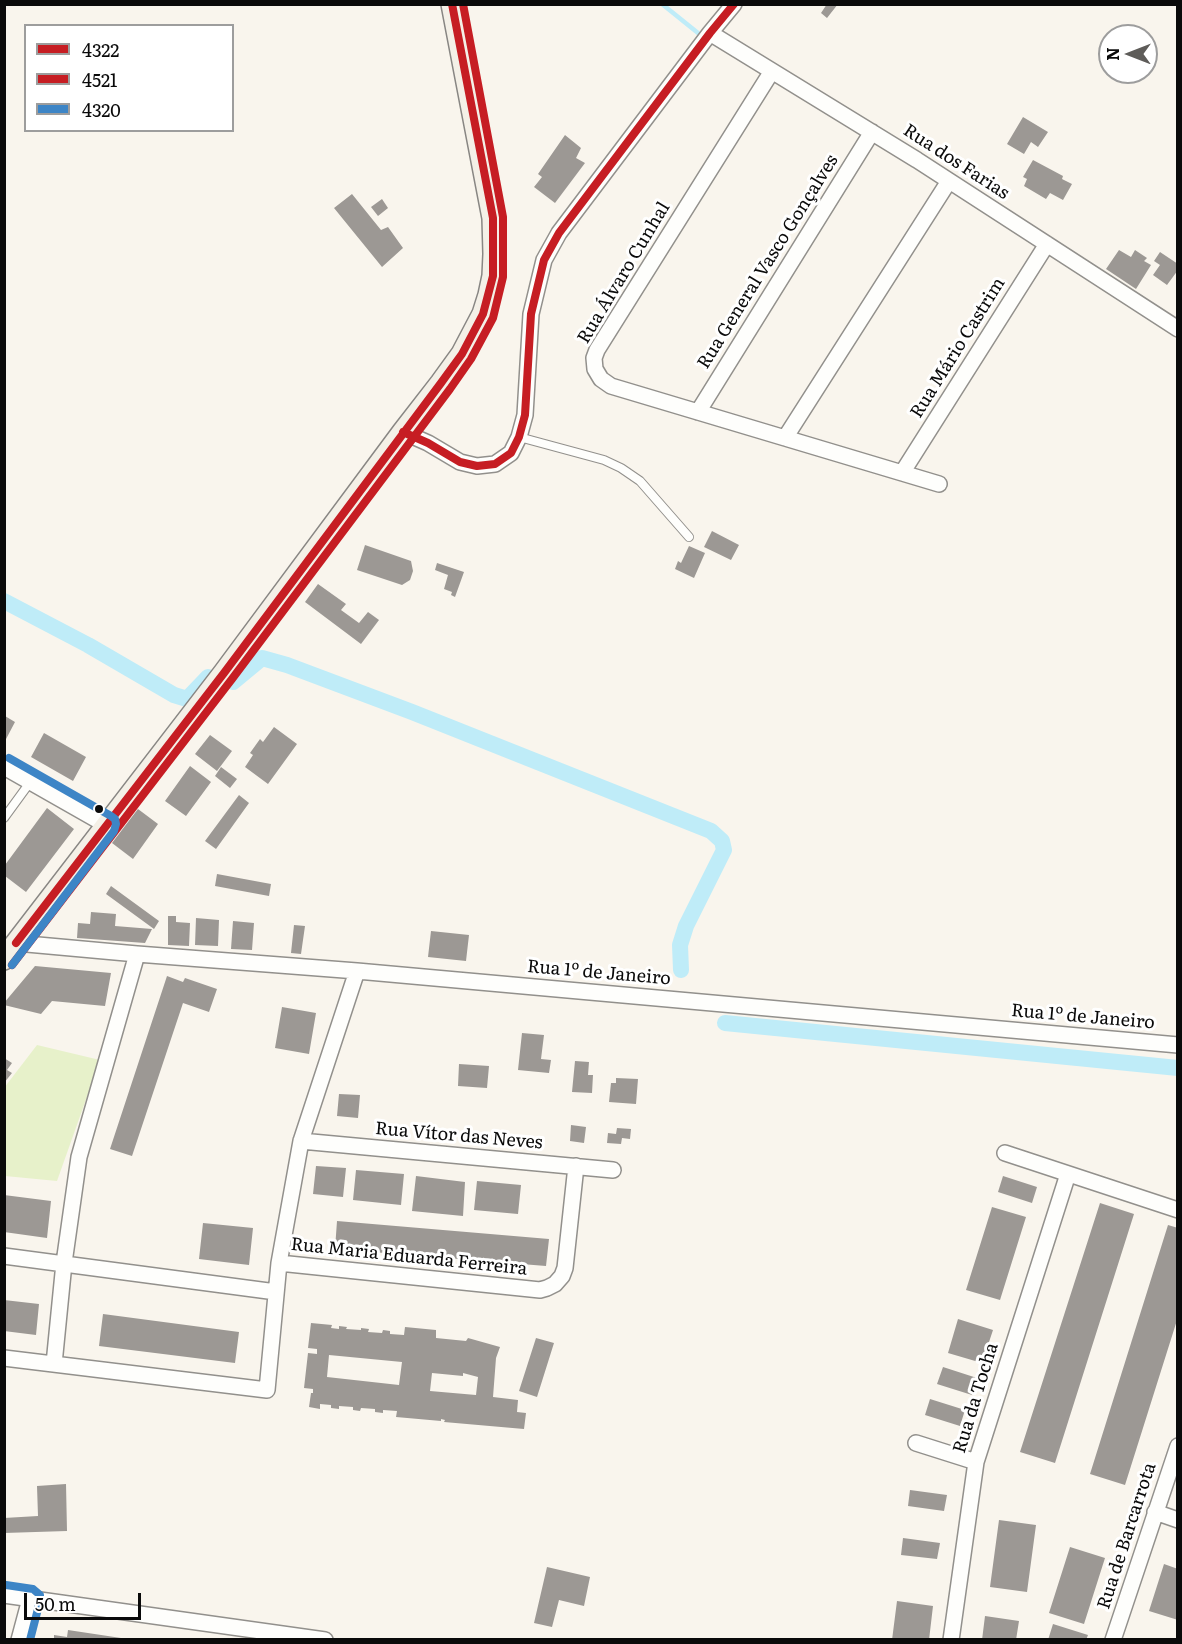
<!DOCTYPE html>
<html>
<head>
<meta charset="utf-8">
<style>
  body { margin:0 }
  #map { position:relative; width:1182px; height:1644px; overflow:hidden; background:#f9f5ed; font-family:Literata,serif }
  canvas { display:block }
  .frame { position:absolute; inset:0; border:6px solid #0a0a0a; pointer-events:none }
  .legend { position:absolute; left:24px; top:24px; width:210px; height:108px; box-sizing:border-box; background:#fff; border:2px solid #9d9d9d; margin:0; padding:8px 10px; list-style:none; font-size:18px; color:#0a0a0a }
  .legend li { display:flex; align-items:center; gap:12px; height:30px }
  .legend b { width:30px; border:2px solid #9d9d9d }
  .north { position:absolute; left:1098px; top:24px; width:60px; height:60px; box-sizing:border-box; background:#fff; border:2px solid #9d9d9d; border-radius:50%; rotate:270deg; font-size:16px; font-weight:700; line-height:24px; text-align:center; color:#0a0a0a }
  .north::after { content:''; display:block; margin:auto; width:21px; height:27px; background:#5e5c59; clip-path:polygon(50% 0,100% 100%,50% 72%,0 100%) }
  .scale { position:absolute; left:24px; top:1593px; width:117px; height:27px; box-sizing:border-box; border:3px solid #0a0a0a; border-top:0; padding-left:8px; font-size:18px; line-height:21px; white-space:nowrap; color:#0a0a0a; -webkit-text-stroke:4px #fff; paint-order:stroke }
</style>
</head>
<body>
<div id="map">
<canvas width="1182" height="1644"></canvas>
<div class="frame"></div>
<ul class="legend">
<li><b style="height:8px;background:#c61d23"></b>4322</li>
<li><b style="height:8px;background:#c61d23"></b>4521</li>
<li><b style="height:8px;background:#3d85c6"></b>4320</li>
</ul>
<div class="north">N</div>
<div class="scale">50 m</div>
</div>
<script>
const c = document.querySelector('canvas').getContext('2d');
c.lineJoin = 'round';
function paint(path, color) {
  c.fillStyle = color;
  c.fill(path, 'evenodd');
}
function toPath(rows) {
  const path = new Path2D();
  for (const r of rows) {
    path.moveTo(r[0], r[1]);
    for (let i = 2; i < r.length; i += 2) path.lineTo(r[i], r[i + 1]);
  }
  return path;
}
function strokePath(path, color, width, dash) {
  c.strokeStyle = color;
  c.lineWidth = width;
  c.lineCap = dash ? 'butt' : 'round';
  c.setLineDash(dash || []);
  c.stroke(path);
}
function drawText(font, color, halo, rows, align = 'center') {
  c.font = font + ' Literata,serif';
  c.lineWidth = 6;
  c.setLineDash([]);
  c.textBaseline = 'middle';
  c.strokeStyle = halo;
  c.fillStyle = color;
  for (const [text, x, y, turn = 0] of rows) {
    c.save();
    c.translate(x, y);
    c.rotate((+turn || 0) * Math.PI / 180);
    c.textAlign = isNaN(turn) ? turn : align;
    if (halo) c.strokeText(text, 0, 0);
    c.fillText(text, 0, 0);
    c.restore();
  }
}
paint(toPath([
  [37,1045,100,1060,57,1181,5,1176,4,1088]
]), '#e7f1ca');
strokePath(toPath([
  [662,4,698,33]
]), '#bfecf8', 4.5);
strokePath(toPath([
  [4,601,88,645,174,695,187,699,208,677],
  [233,682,262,658,287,665,412,712,711,831,722,841,724,850,686,926,680,945,681,970],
  [725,1023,1178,1068]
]), '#bfecf8', 16);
paint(toPath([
  [827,4,838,4,827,18,821,13],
  [1023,117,1048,132,1038,147,1031,142,1024,154,1007,144],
  [565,135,581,148,576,158,585,163,555,203,534,187,542,177,538,174],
  [1033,160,1063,176,1062,179,1072,184,1063,200,1050,193,1046,199,1024,186,1027,179,1023,177],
  [352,194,381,230,388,227,403,248,382,267,334,208],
  [382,199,388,208,378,216,371,207],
  [1119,250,1131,257,1135,250,1147,258,1144,261,1151,265,1136,289,1106,269],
  [1160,252,1178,264,1178,270,1167,285,1153,275,1160,265,1154,261],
  [712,531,739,545,731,560,704,547],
  [365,545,411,561,413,571,410,580,402,585,357,570],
  [689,546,705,553,694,578,675,569,678,561,681,563],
  [437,563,464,572,455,597,451,595,452,592,444,589,448,575,435,570],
  [318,584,346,604,341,610,359,623,368,612,379,620,361,644,305,602],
  [5,716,15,722,5,741],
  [274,727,297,744,268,784,245,767,253,755,250,753,260,739,263,742],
  [44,733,86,757,73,781,31,757],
  [210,735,232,751,217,771,195,754],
  [190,766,211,782,186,816,165,801],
  [221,767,237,779,230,788,215,776],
  [239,795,249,803,216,849,205,841],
  [47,808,74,829,26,892,5,876,5,865],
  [138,809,158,824,133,859,112,843],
  [217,874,271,884,269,896,215,886],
  [111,886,159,921,154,929,106,894],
  [91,912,116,914,115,926,152,929,145,943,77,938,78,923,90,924],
  [168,916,176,916,176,922,190,923,189,946,168,945],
  [196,918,219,920,218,946,195,945],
  [233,921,254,923,252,950,231,949],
  [294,925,305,926,301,954,291,953],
  [431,931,469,935,466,961,428,957],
  [35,966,111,973,105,1006,52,1001,41,1014,4,1005,4,1003],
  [167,976,183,982,185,978,217,989,209,1012,183,1003,132,1156,110,1149],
  [282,1007,316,1013,309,1054,275,1048],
  [522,1033,544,1035,541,1059,551,1060,549,1073,518,1070],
  [4,1058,12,1063,7,1070,12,1073,4,1083],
  [575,1061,589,1062,588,1075,593,1075,592,1093,572,1092],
  [459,1064,489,1066,487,1088,458,1086],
  [616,1078,638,1079,636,1104,609,1102,611,1083,616,1083],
  [339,1094,360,1095,358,1118,337,1116],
  [571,1125,586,1127,584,1143,570,1141],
  [617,1128,631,1129,630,1139,622,1138,621,1144,607,1143,608,1133,616,1134],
  [316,1166,346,1168,343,1197,313,1194],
  [356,1170,404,1174,401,1205,353,1200],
  [416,1176,465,1182,463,1216,412,1211],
  [1003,1176,1037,1187,1032,1203,998,1192],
  [477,1181,521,1185,518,1214,474,1210],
  [4,1195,51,1201,47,1238,4,1232],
  [1100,1203,1134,1214,1055,1463,1020,1452],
  [992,1207,1026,1217,1000,1300,966,1290],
  [337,1221,549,1239,546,1266,335,1249],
  [203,1223,253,1228,249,1265,199,1259],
  [1168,1225,1178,1228,1178,1317,1125,1485,1090,1474],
  [4,1300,39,1304,36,1335,4,1331],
  [103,1314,239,1332,235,1363,99,1346],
  [958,1319,993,1330,982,1363,948,1353],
  [311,1323,332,1325,331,1328,339,1329,339,1326,347,1327,346,1329,361,1330,361,1328,369,1329,368,1332,382,1333,383,1330,390,1331,390,1334,404,1335,405,1327,436,1330,436,1338,466,1341,468,1338,500,1347,496,1358,493,1397,518,1400,517,1412,526,1413,524,1429,444,1422,445,1420,441,1419,441,1421,396,1417,397,1411,383,1410,383,1413,375,1412,375,1409,361,1408,360,1411,353,1410,353,1407,339,1406,339,1409,331,1408,331,1405,320,1404,320,1409,309,1407,311,1393,313,1393,313,1389,304,1388,308,1353,317,1354,317,1349,308,1348],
  [329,1355,402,1362,399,1385,327,1377],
  [432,1373,463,1376,463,1373,478,1377,476,1395,430,1391],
  [536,1338,554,1343,537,1397,519,1391],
  [943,1367,977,1378,972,1395,937,1384],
  [930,1399,965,1410,960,1426,925,1415],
  [66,1484,67,1531,4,1533,4,1518,38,1516,37,1486],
  [910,1490,947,1495,944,1511,908,1506],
  [999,1520,1036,1525,1027,1592,990,1587],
  [903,1538,940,1543,937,1559,901,1555],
  [1070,1547,1105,1558,1084,1624,1049,1613],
  [1164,1564,1178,1569,1178,1620,1149,1611],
  [547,1567,590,1577,584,1606,559,1600,552,1627,534,1623],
  [897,1601,933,1606,929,1640,892,1640],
  [985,1616,1019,1621,1016,1640,982,1640],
  [1053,1624,1088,1635,1086,1640,1048,1640],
  [68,1630,121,1638,120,1640,54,1640,54,1635,67,1637]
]), '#9c9894');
const lane = toPath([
  [519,437,604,460,621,468,640,481,689,537],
  [4,818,31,781]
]);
const street = toPath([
  [710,33,917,160,1178,329],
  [772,71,597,350,594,358,595,369,601,379,611,386,939,484],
  [698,412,872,132],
  [403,432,428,443,460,462,477,466,495,464,511,453,519,437,525,415,531,314,544,260,559,233,710,33,734,4],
  [785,438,949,181],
  [902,473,1047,244],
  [4,767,106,825],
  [16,943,137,954,357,971,1178,1045],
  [301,1141,613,1170],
  [1005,1153,1178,1210],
  [4,1256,276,1292],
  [279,1263,540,1290,547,1288,555,1284,562,1276,565,1268,576,1166],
  [4,1358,267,1390,279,1263,301,1141,357,971],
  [54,1364,64,1263,79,1157,137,954],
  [916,1443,976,1462],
  [1155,1512,1178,1520],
  [4,1595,325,1640],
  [19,1640,30,1599],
  [951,1640,976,1462,1068,1174],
  [1113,1640,1178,1446]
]);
const secondary = toPath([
  [4,959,224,673,403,432,441,383,462,354,483,314,489,295,493,276,494,254,493,218,452,4]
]);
strokePath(lane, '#92908c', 10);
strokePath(street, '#92908c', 18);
strokePath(secondary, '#888683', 24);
strokePath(lane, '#fefefc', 8);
strokePath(street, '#fefefc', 15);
strokePath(secondary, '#f4f0e7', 21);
strokePath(toPath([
  [403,432,428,443,460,462,477,466,495,464,511,453,519,437,525,415,531,314,544,260,559,233,710,33,734,4],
  [16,943,224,673,441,383,462,354,483,314,493,276,493,218,452,4]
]), '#c61d23', 8);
strokePath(toPath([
  [12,965,232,679,450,389,471,359,493,318,503,277,503,217,463,4]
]), '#c61d23', 8);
strokePath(toPath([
  [9,758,111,816,115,819,116,824,114,831,12,965],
  [6,1585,33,1589,40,1595,40,1601,30,1640]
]), '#3d85c6', 8);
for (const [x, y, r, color] of [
  [99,809,5,"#0a0a0a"]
]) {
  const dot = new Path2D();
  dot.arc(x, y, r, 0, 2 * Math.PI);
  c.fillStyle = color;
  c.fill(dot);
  strokePath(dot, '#fff', 2);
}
drawText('18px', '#0a0a0a', '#fff', [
  ["Rua dos Farias",956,162,33],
  ["Rua General Vasco Gonçalves",768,262,-58],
  ["Rua Álvaro Cunhal",624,273,-59],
  ["Rua Mário Castrim",958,348,-58],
  ["Rua 1º de Janeiro",599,973,5],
  ["Rua 1º de Janeiro",1083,1017,5],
  ["Rua Vítor das Neves",459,1136,5],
  ["Rua Maria Eduarda Ferreira",409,1257,6],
  ["Rua da Tocha",976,1398,-73],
  ["Rua de Barcarrota",1127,1536,-72]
]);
</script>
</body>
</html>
